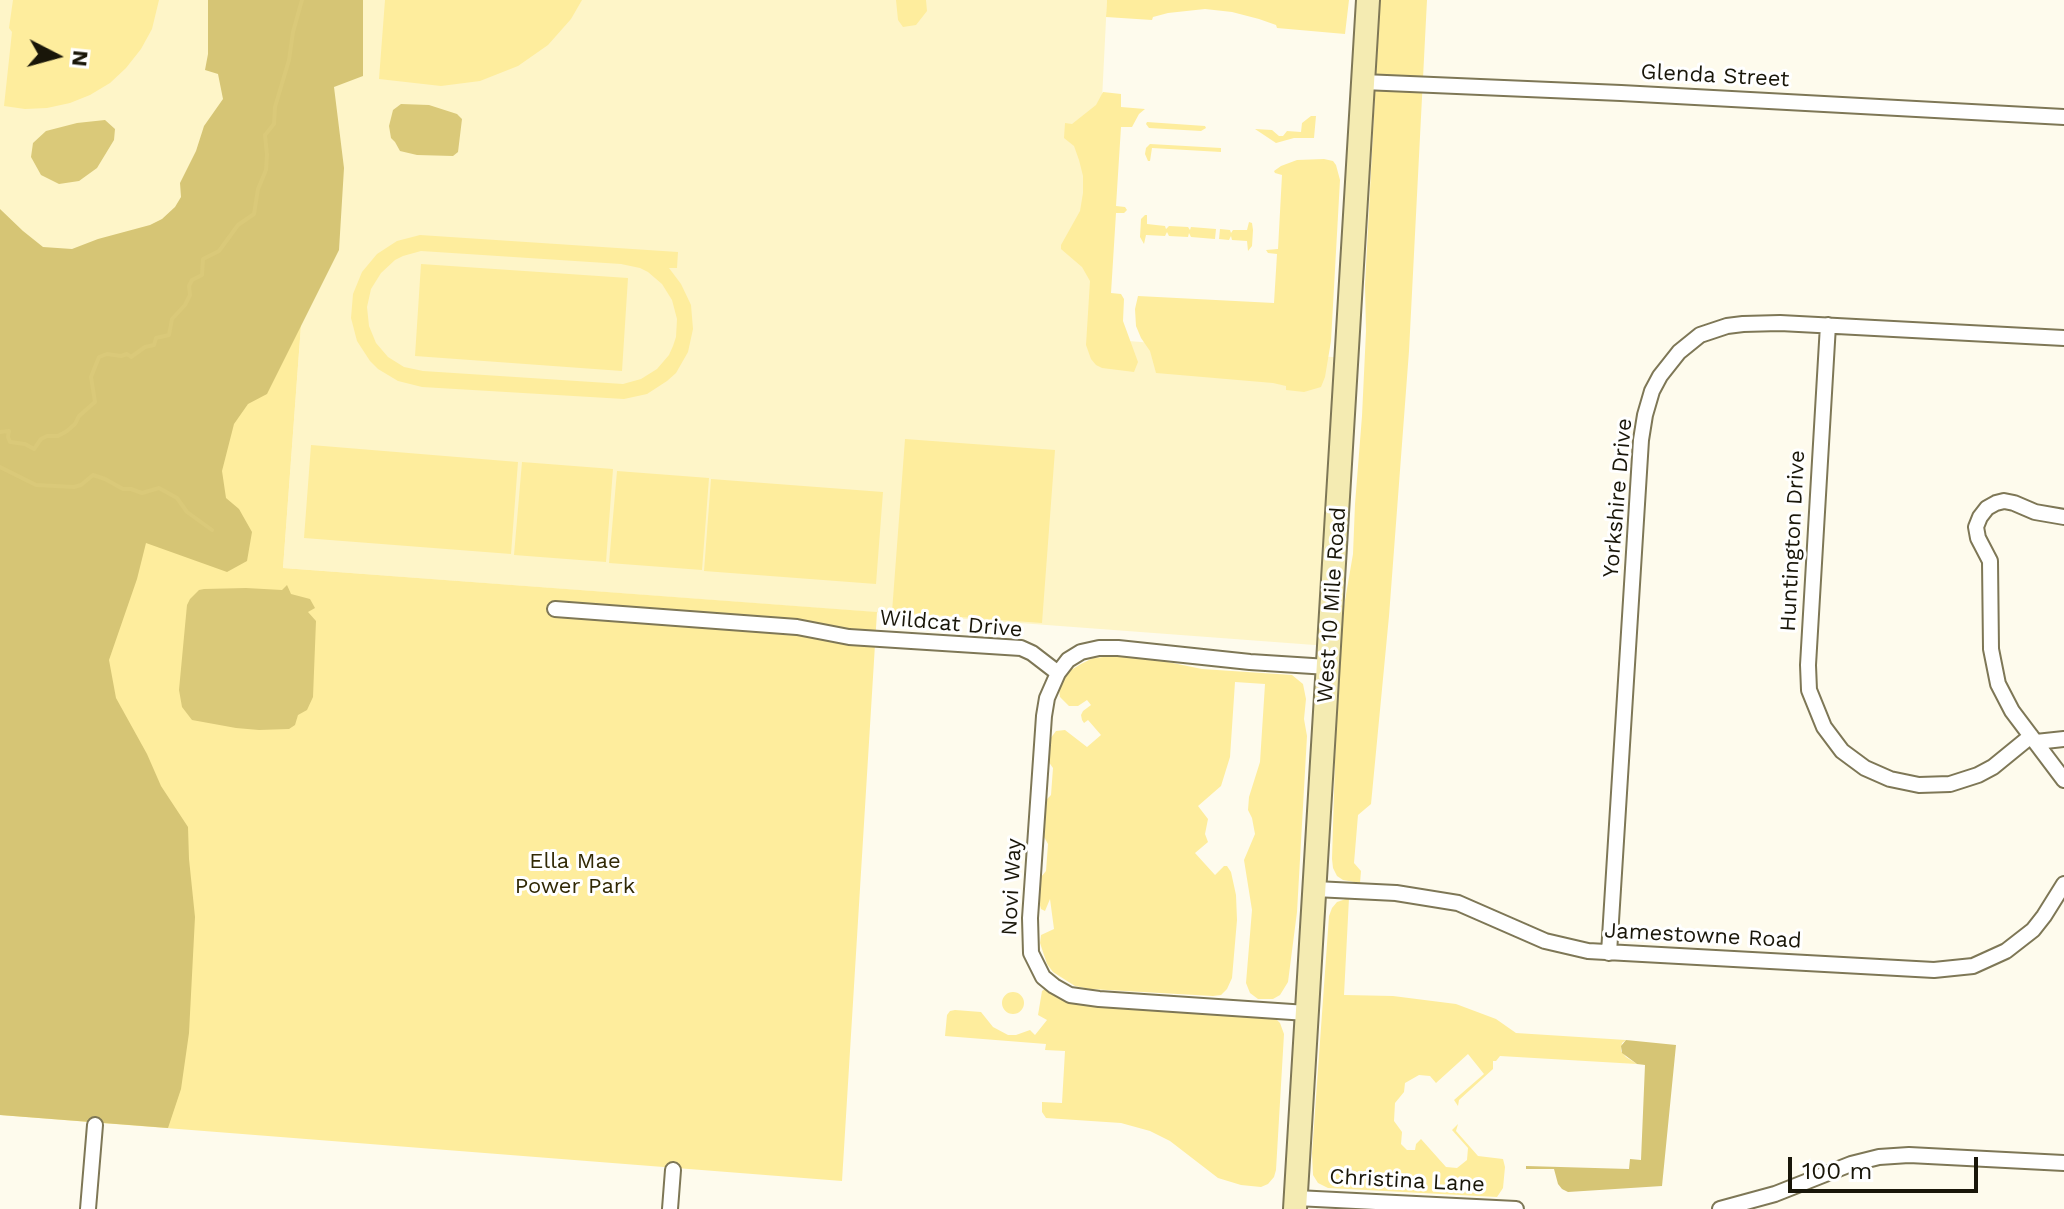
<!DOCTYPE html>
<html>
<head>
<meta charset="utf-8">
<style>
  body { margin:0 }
  #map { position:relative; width:2064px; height:1209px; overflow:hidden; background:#fefbed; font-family:"Work Sans",sans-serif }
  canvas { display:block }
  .north { position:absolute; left:16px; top:16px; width:80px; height:80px; -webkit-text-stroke:6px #fff; paint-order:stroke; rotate:96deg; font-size:22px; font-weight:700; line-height:32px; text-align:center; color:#191609 }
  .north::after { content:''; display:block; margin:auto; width:28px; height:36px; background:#191609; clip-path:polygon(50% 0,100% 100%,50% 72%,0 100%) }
  .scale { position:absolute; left:1788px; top:1157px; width:190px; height:36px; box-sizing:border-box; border:4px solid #191609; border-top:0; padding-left:10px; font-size:24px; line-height:28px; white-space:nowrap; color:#191609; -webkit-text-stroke:6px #fff; paint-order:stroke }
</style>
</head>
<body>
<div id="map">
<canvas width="2064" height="1209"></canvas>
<div class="north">N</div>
<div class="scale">100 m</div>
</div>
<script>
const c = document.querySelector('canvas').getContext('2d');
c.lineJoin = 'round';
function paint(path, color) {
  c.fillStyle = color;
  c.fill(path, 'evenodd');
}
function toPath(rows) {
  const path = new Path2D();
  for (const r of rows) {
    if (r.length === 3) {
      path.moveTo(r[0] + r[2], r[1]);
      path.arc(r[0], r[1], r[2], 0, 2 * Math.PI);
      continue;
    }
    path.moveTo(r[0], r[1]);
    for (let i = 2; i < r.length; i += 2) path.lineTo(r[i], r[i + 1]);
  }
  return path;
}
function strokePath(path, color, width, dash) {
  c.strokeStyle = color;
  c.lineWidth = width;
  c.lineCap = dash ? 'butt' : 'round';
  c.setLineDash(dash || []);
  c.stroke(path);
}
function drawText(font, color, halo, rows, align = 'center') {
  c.font = font + ' "Work Sans",sans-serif';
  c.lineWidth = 6;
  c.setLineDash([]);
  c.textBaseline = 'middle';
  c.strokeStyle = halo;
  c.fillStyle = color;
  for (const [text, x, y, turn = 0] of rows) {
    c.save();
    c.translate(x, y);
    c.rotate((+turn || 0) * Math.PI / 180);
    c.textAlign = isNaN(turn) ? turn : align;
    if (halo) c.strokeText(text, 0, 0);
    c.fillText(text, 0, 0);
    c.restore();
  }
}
paint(toPath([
  [0,0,1107,0,1090,338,1345,358,1328,646,283,568,301,325,0,295]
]), '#fef5c8');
paint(toPath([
  [13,0,159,0,152,29,141,49,126,68,110,83,90,95,70,103,47,108,25,109,4,106,12,32,9,28],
  [385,0,582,0,571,19,548,45,518,66,480,81,441,86,379,79],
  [896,0,926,0,927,11,916,25,903,27,898,20],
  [1107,0,1349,0,1345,34,1277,28,1276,25,1259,19,1232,12,1205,9,1168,13,1153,17,1152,20,1106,17],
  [1380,0,1427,0,1409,351,1389,616,1371,804,1358,815,1354,863,1361,871,1360,883,1343,880,1337,876,1333,868,1332,859,1337,693,1343,612,1353,554,1355,504,1362,416,1366,331,1365,285],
  [1103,92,1121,94,1121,107,1145,109,1139,114,1132,127,1121,127,1116,206,1125,207,1127,210,1124,213,1116,213,1111,293,1121,294,1124,299,1123,321,1138,362,1134,372,1102,368,1096,365,1091,359,1086,345,1090,281,1082,267,1061,249,1061,245,1080,211,1083,193,1083,176,1079,160,1074,146,1064,138,1065,123,1072,124,1096,105],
  [1311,116,1316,116,1314,138,1294,138,1276,143,1255,129,1272,130,1279,136,1283,136,1287,131,1301,132,1302,123],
  [1147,122,1205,126,1206,128,1201,131,1149,128,1146,124],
  [1150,144,1221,148,1221,152,1152,148,1150,161,1148,161,1145,154,1146,148],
  [1297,160,1324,159,1333,161,1336,165,1340,180,1331,341,1325,377,1321,387,1304,392,1286,390,1286,386,1273,383,1156,373,1150,351,1141,338,1136,326,1135,309,1138,296,1274,303,1277,254,1268,253,1266,250,1278,249,1282,175,1275,173,1274,171,1281,166],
  [1145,215,1147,215,1147,224,1165,226,1166,229,1169,226,1188,227,1190,230,1191,227,1216,229,1215,239,1191,237,1189,233,1188,237,1169,236,1167,232,1165,236,1146,235,1144,244,1140,237,1141,219],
  [1249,222,1252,223,1253,230,1252,246,1248,251,1247,241,1232,240,1231,236,1229,240,1219,239,1220,229,1230,230,1231,233,1233,230,1247,230],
  [420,235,678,252,677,268,669,268,681,284,691,305,693,329,688,352,676,373,667,381,647,394,624,399,422,387,398,381,378,369,370,361,357,341,351,318,353,294,362,272,377,254,397,241],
  [421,251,621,264,640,268,648,272,662,284,672,300,677,319,676,337,673,346,669,355,657,369,641,379,623,384,423,371,404,367,388,357,376,343,369,326,367,307,371,289,381,273,395,260,403,256],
  [421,264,628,278,622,371,415,356],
  [0,295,301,325,283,568,877,612,842,1181,0,1115],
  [905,439,1055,450,1042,623,892,612],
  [311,445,518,462,511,554,304,538],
  [522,462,613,469,606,562,514,555],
  [617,471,709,478,702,570,609,563],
  [711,479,883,492,876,584,704,571],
  [1114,656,1158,660,1202,669,1292,675,1303,684,1306,699,1304,719,1307,736,1297,912,1288,982,1280,995,1273,999,1258,999,1250,993,1246,983,1252,910,1244,860,1255,834,1252,818,1248,810,1249,797,1260,762,1265,684,1235,682,1230,757,1221,786,1198,806,1208,819,1205,834,1208,842,1195,853,1215,875,1224,866,1227,866,1231,872,1236,895,1237,920,1232,978,1227,989,1221,995,1213,996,1090,989,1075,986,1053,972,1047,964,1040,943,1041,935,1054,929,1050,899,1045,911,1041,909,1039,902,1041,877,1046,871,1048,844,1044,837,1046,800,1051,795,1053,768,1048,761,1050,739,1056,731,1065,730,1087,747,1101,735,1088,720,1084,723,1082,720,1081,715,1083,711,1091,705,1087,700,1078,706,1069,706,1060,697,1059,690,1060,684,1071,670,1081,664,1093,658],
  [1349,898,1344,995,1393,996,1456,1004,1496,1019,1516,1033,1626,1040,1622,1043,1621,1051,1626,1057,1637,1064,1500,1056,1496,1061,1493,1061,1493,1069,1459,1100,1458,1106,1454,1100,1484,1074,1468,1054,1436,1083,1430,1076,1419,1075,1405,1083,1404,1092,1395,1103,1394,1121,1402,1132,1401,1144,1407,1150,1415,1150,1416,1144,1421,1139,1446,1167,1457,1168,1467,1160,1468,1148,1452,1130,1458,1124,1456,1131,1478,1156,1503,1159,1505,1167,1503,1188,1497,1197,1328,1188,1318,1183,1313,1175,1312,1153,1329,916,1332,908,1337,902],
  [1046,988,1075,1002,1087,1005,1268,1016,1276,1019,1280,1023,1284,1034,1276,1170,1274,1177,1268,1184,1261,1187,1241,1185,1218,1178,1170,1141,1150,1131,1121,1123,1046,1118,1042,1112,1042,1102,1062,1103,1065,1051,1045,1050,1046,1044,945,1036,947,1015,950,1011,955,1010,981,1012,993,1027,1008,1035,1016,1035,1030,1030,1035,1035,1047,1020,1038,1015,1042,991],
  [1013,1003,11]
]), '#feed9d');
paint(toPath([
  [208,0,363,0,363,76,334,87,344,168,339,250,267,394,248,404,234,424,222,471,226,498,239,509,252,532,247,561,227,572,146,543,137,579,109,660,116,698,147,754,161,786,188,827,189,859,195,917,189,1033,181,1089,168,1128,0,1115,0,209,23,231,43,247,72,249,98,239,150,225,162,219,175,207,181,197,180,183,196,151,204,126,223,99,218,74,205,70,208,54],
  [1626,1040,1676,1045,1662,1186,1568,1192,1562,1189,1558,1184,1554,1169,1526,1169,1526,1166,1629,1169,1630,1159,1641,1160,1645,1065,1637,1064,1622,1053,1621,1046]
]), '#d6c575');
paint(toPath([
  [401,104,429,105,457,114,462,119,458,152,453,156,417,155,400,151,395,142,391,138,389,126,393,110],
  [105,120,115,129,114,140,97,168,79,181,59,184,41,175,31,157,33,143,46,131,77,123],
  [287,585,291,594,310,599,315,608,308,612,316,621,313,697,307,710,298,715,295,725,289,729,259,730,236,728,192,720,182,707,179,690,185,626,187,605,190,599,199,590,204,589,246,588,282,590]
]), '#dac979');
strokePath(toPath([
  [0,432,9,431,8,437,10,442,25,444,34,449,41,439,47,436,58,436,67,431,75,424,79,416,95,402,91,377,99,357,107,354,121,356,127,354,131,357,145,347,154,345,156,338,169,335,172,319,185,305,190,295,189,286,192,280,202,275,203,259,219,251,238,225,254,214,258,189,266,170,267,155,265,135,274,124,275,107,289,60,293,32,302,0],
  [0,467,36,485,74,487,81,485,93,475,105,479,123,489,131,489,142,493,159,488,177,498,187,512,212,530]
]), '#dac979', 4);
const street = toPath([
  [1363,82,1621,93,2064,117],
  [1828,325,1808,665,1809,690,1824,727,1842,751,1865,768,1890,779,1919,785,1950,784,1978,775,1993,767,2031,736],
  [2064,517,2035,512,2014,503,2004,501,1996,503,1987,508,1980,517,1976,527,1978,538,1990,561,1991,649,1998,684,2012,711,2064,780],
  [555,609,797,627,849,637,1021,648,1032,653,1058,673],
  [2036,742,2064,739],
  [1315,889,1396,893,1458,903,1545,941,1588,951,1934,970,1973,966,2006,951,2033,930,2044,916,2064,884],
  [1609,953,1641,440,1645,415,1652,391,1660,376,1679,352,1700,335,1727,326,1743,324,1780,323,2064,338],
  [1307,1013,1099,999,1070,995,1054,986,1043,977,1031,953,1030,918,1044,716,1047,698,1058,673,1068,660,1081,652,1099,648,1118,648,1250,662,1328,667],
  [1296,1198,1516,1209],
  [88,1209,95,1125],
  [670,1209,673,1170],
  [1720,1209,1775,1194,1851,1164,1879,1157,1909,1155,2064,1163]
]);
const secondary = toPath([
  [1295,1209,1368,0]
]);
strokePath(street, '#7e7756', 18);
strokePath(secondary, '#7e7756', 26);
strokePath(street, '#fff', 14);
strokePath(secondary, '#f4ebb2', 22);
drawText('22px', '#191609', '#fff', [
  ["Glenda Street",1715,76,3],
  ["Yorkshire Drive",1618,498,-85],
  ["Huntington Drive",1793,541,-87],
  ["West 10 Mile Road",1332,605,-86],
  ["Wildcat Drive",951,624,5],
  ["Novi Way",1012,887,-87],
  ["Jamestowne Road",1703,936,3],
  ["Christina Lane",1407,1181,3]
]);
drawText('22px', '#312905', '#fff', [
  ["Ella Mae",575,862],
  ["Power Park",575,887]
]);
</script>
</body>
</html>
